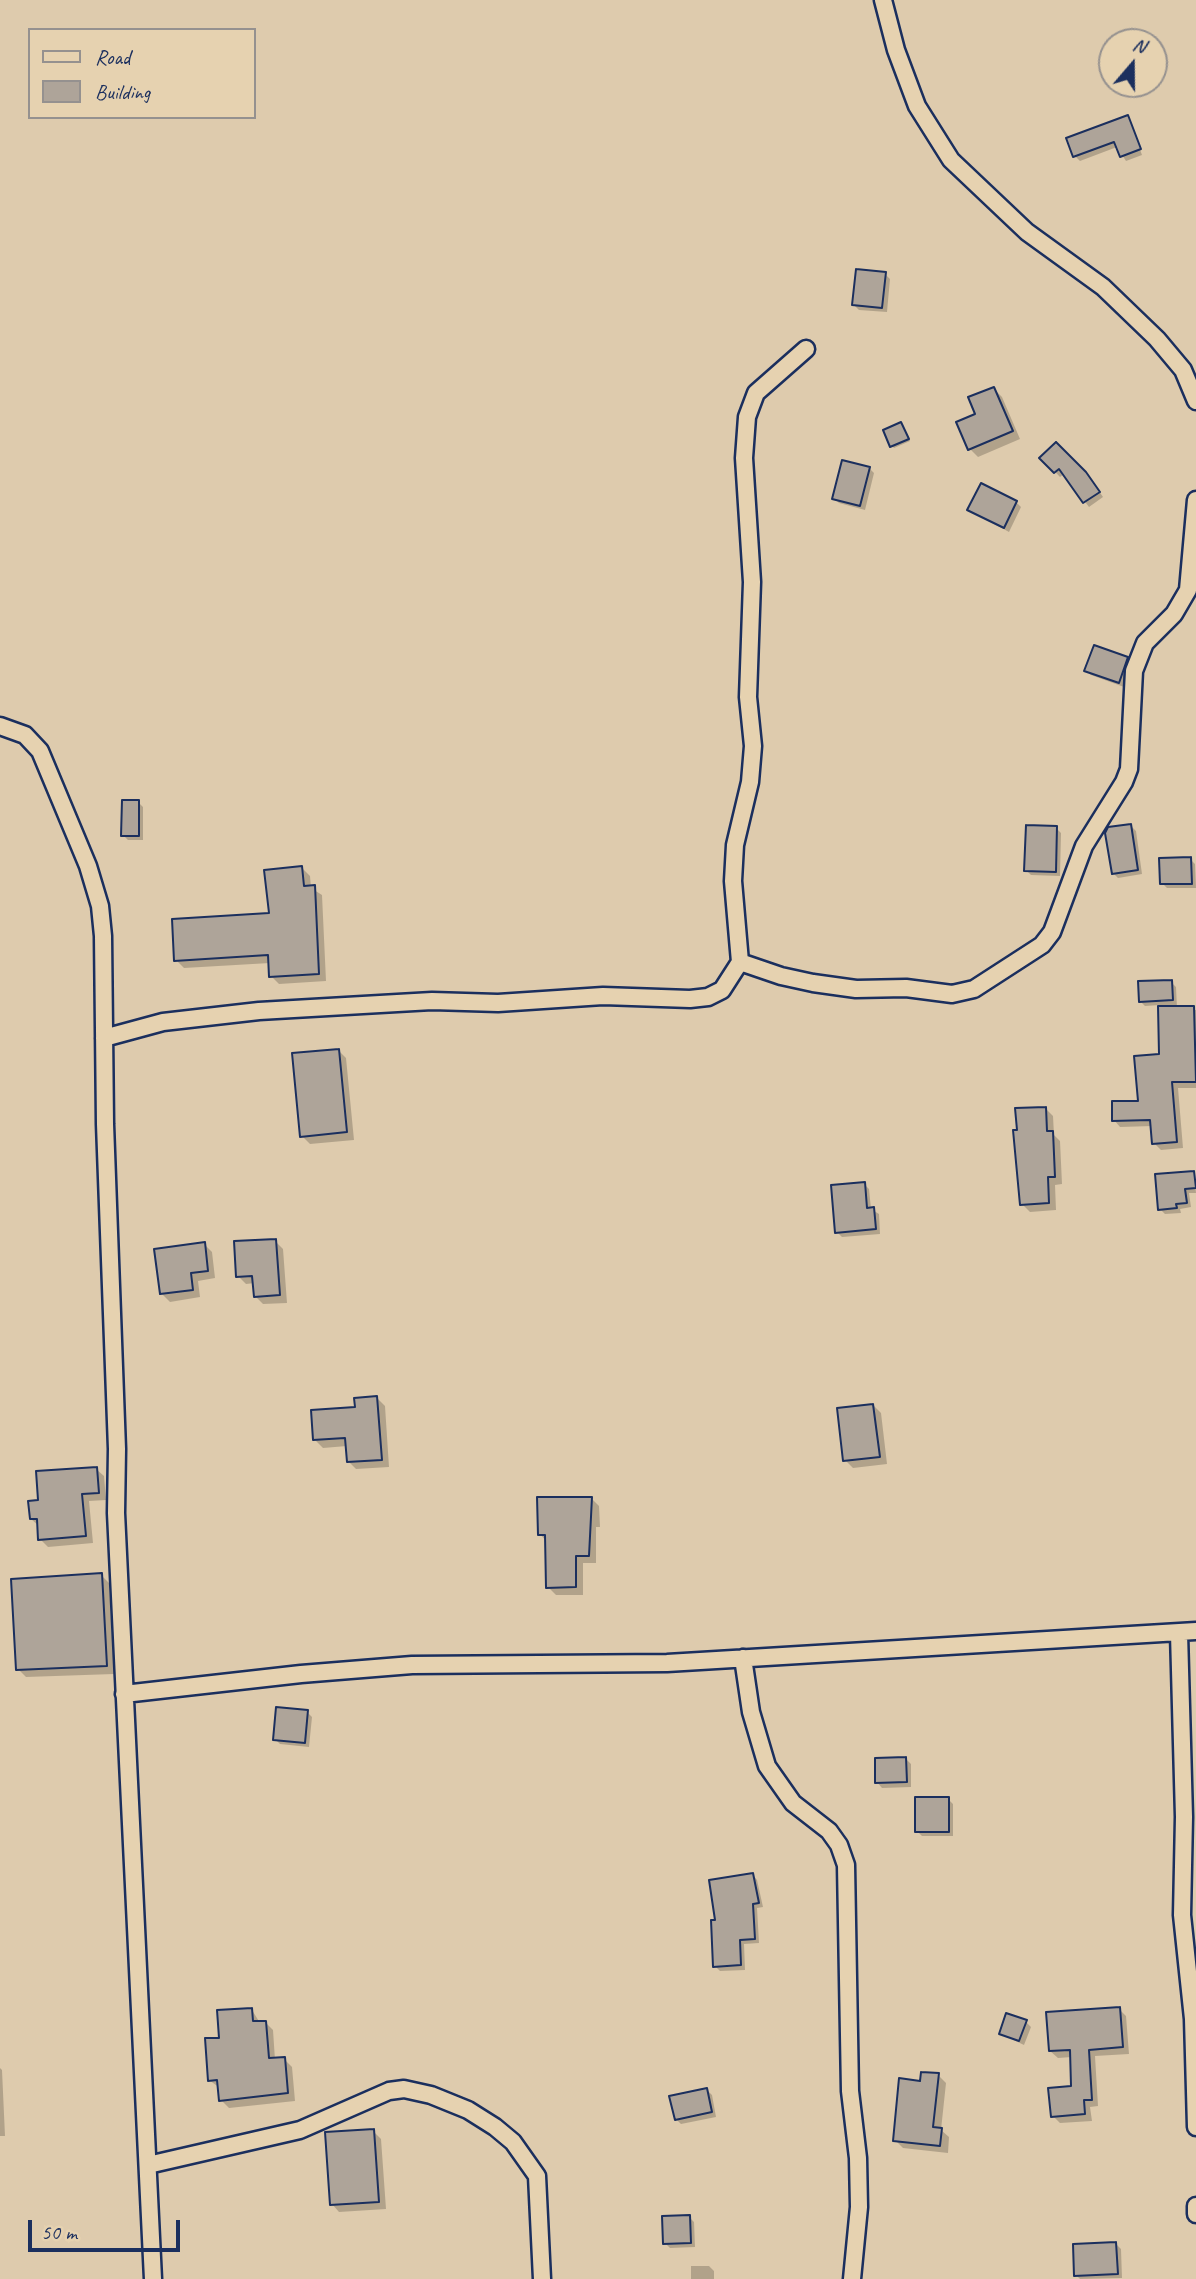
<!DOCTYPE html>
<html>
<head>
<meta charset="utf-8">
<style>
  body { margin:0 }
  #map { position:relative; width:1196px; height:2279px; overflow:hidden; background:#decbad; font-family:Caveat,sans-serif }
  canvas { display:block }
  .legend { position:absolute; left:28px; top:28px; width:228px; height:91px; box-sizing:border-box; background:#e6d2b0; border:2px solid #95918f; margin:0; padding:9px 12px; list-style:none; font-size:21px; color:#1b2f5e }
  .legend li { display:flex; align-items:center; gap:14px; height:35px }
  .legend b { width:35px; border:2px solid #95918f }
  .north { position:absolute; left:1098px; top:28px; width:70px; height:70px; box-sizing:border-box; background:#e6d2b0; border:2px solid #95918f; border-radius:50%; rotate:20deg; font-size:19px; font-weight:700; line-height:28px; text-align:center; color:#1b2f5e }
  .north::after { content:''; display:block; margin:auto; width:24px; height:32px; background:#1b2f5e; clip-path:polygon(50% 0,100% 100%,50% 72%,0 100%) }
  .scale { position:absolute; left:28px; top:2220px; width:152px; height:32px; box-sizing:border-box; border:4px solid #1b2f5e; border-top:0; padding-left:9px; font-size:21px; line-height:24px; white-space:nowrap; color:#1b2f5e; -webkit-text-stroke:5px #e6d2b0; paint-order:stroke }
</style>
</head>
<body>
<div id="map">
<canvas width="1196" height="2279"></canvas>
<ul class="legend">
<li><b style="height:9px;background:#e6d2b0"></b>Road</li>
<li><b style="height:19px;background:#aea499"></b>Building</li>
</ul>
<div class="north">N</div>
<div class="scale">50 m</div>
</div>
<script>
const c = document.querySelector('canvas').getContext('2d');
c.lineJoin = 'round';
function paint(path, color) {
  c.fillStyle = color;
  c.fill(path, 'evenodd');
}
function toPath(rows) {
  const path = new Path2D();
  for (const r of rows) {
    path.moveTo(r[0], r[1]);
    for (let i = 2; i < r.length; i += 2) path.lineTo(r[i], r[i + 1]);
  }
  return path;
}
function strokePath(path, color, width, dash) {
  c.strokeStyle = color;
  c.lineWidth = width;
  c.lineCap = dash ? 'butt' : 'round';
  c.setLineDash(dash || []);
  c.stroke(path);
}
paint(toPath([
  [1128,117,1142,155,1126,161,1117,147,1080,161,1075,156],
  [885,274,890,279,887,312,859,310,854,305],
  [994,389,1002,397,1020,439,978,457,970,449,978,415],
  [901,424,910,441,894,448,892,446],
  [1042,458,1091,479,1103,497,1089,507,1064,474,1060,477],
  [869,468,874,473,865,510,839,503,834,498],
  [1016,502,1021,507,1009,532,969,510],
  [1127,658,1132,663,1124,687,1091,675,1086,670],
  [138,802,143,807,143,840,128,840,123,835],
  [1131,826,1136,831,1142,874,1118,878,1113,873],
  [1056,828,1061,833,1060,876,1031,875,1026,870],
  [1190,859,1195,864,1196,888,1167,888,1162,883],
  [302,868,310,876,311,888,322,895,326,981,279,984,271,976,270,963,184,968,176,960,271,915],
  [1171,982,1176,987,1177,1008,1196,1010,1196,1088,1178,1088,1183,1148,1161,1150,1154,1143,1153,1126,1120,1127,1114,1120,1140,1103,1161,1056,1160,1005,1145,1006,1140,1001],
  [338,1050,346,1058,354,1140,310,1144,302,1136],
  [1045,1108,1053,1116,1054,1135,1060,1141,1062,1184,1055,1185,1056,1210,1030,1212,1022,1204,1019,1131],
  [1194,1172,1196,1193,1189,1193,1191,1207,1180,1209,1181,1213,1165,1214,1160,1209],
  [864,1184,869,1189,871,1209,879,1214,880,1234,842,1237,837,1232],
  [275,1241,283,1249,287,1303,263,1304,255,1296,255,1283,246,1284,238,1276],
  [204,1244,212,1252,215,1278,198,1281,200,1297,170,1302,162,1294],
  [377,1398,385,1406,389,1467,356,1469,348,1461,347,1446,323,1448,315,1440],
  [873,1405,881,1413,887,1464,853,1468,845,1460],
  [96,1469,104,1476,106,1500,89,1501,93,1543,48,1547,40,1539,39,1526,31,1519,40,1502],
  [591,1498,599,1506,600,1527,596,1527,596,1563,583,1563,583,1595,556,1595,548,1587,547,1542,540,1534],
  [101,1575,109,1583,114,1674,26,1677,18,1669],
  [307,1712,312,1717,309,1747,280,1744,275,1739],
  [906,1759,911,1764,911,1787,882,1788,877,1782],
  [948,1799,953,1804,953,1836,922,1836,917,1831],
  [752,1874,757,1880,763,1907,757,1908,759,1943,744,1944,745,1970,720,1971,715,1966,718,1921],
  [1119,2009,1126,2016,1129,2054,1095,2056,1098,2106,1090,2107,1092,2121,1060,2123,1053,2116,1073,2088,1072,2057,1058,2058,1050,2051],
  [252,2010,260,2023,265,2022,273,2030,275,2060,284,2059,292,2067,295,2101,229,2108,221,2100,220,2088,209,2080,221,2039],
  [1026,2022,1031,2027,1024,2045,1001,2034],
  [0,2068,2,2070,5,2136,0,2136],
  [938,2075,946,2083,941,2130,949,2137,948,2153,903,2148,895,2140,922,2083],
  [707,2090,712,2095,716,2117,681,2124,676,2119],
  [373,2131,381,2139,386,2209,339,2212,332,2204],
  [689,2217,694,2222,695,2247,670,2248,665,2243],
  [1116,2244,1121,2249,1122,2278,1080,2279,1076,2275],
  [691,2266,709,2266,714,2271,714,2279,691,2279]
]), '#0003');
const building = toPath([
  [1128,115,1141,149,1120,157,1114,142,1073,157,1066,138,1128,115],
  [856,269,886,272,882,308,852,305,856,269],
  [994,387,1013,431,968,450,956,422,975,414,968,397,994,387],
  [901,422,909,439,890,447,883,430,901,422],
  [1056,442,1086,472,1100,492,1083,503,1059,469,1054,473,1039,458,1056,442],
  [842,460,870,467,860,506,832,499,842,460],
  [981,483,1017,501,1004,528,967,510,981,483],
  [1094,645,1128,657,1119,683,1084,671,1094,645],
  [122,800,139,800,139,836,121,836,122,800],
  [1131,824,1138,870,1112,874,1105,833,1108,827,1131,824],
  [1026,825,1057,826,1056,872,1024,871,1026,825],
  [1191,857,1192,884,1160,884,1159,858,1191,857],
  [302,866,304,886,315,885,319,974,269,977,268,955,174,961,172,919,269,913,264,870,302,866],
  [1172,980,1173,1000,1139,1002,1138,981,1172,980],
  [1158,1006,1194,1006,1196,1082,1172,1082,1177,1142,1152,1144,1150,1120,1112,1121,1112,1101,1138,1101,1134,1056,1159,1054,1158,1006],
  [339,1049,347,1132,300,1137,292,1053,339,1049],
  [1046,1107,1047,1131,1053,1131,1055,1177,1048,1177,1049,1203,1020,1205,1013,1130,1017,1130,1015,1108,1046,1107],
  [1194,1171,1196,1188,1185,1189,1187,1203,1176,1204,1177,1208,1158,1210,1155,1174,1194,1171],
  [865,1182,867,1208,874,1207,876,1229,835,1233,831,1185,865,1182],
  [276,1239,280,1295,254,1297,252,1276,236,1277,234,1241,276,1239],
  [205,1242,208,1271,191,1273,193,1290,160,1294,154,1249,205,1242],
  [377,1396,382,1460,347,1462,345,1438,313,1440,311,1410,355,1407,354,1398,377,1396],
  [873,1404,880,1457,843,1461,837,1408,873,1404],
  [97,1467,99,1493,82,1494,86,1536,38,1540,37,1519,30,1519,28,1501,38,1500,36,1471,97,1467],
  [537,1497,592,1497,589,1556,576,1556,576,1587,546,1588,545,1535,538,1535,537,1497],
  [102,1573,107,1666,16,1670,11,1579,102,1573],
  [276,1707,308,1710,305,1743,273,1740,276,1707],
  [906,1757,907,1782,875,1783,875,1758,906,1757],
  [915,1797,949,1797,949,1832,915,1832,915,1797],
  [753,1873,759,1903,753,1904,755,1939,740,1940,741,1965,713,1967,711,1920,715,1920,709,1880,753,1873],
  [1120,2007,1123,2047,1089,2050,1092,2100,1084,2100,1085,2114,1051,2117,1048,2088,1071,2086,1070,2050,1049,2051,1046,2012,1120,2007],
  [252,2008,253,2021,266,2021,269,2058,285,2057,288,2093,219,2101,217,2080,208,2081,205,2038,219,2038,217,2010,252,2008],
  [1006,2013,1027,2020,1019,2041,999,2034,1006,2013],
  [921,2072,939,2073,933,2127,942,2128,940,2146,893,2141,899,2078,920,2081,921,2072],
  [707,2088,712,2112,675,2120,669,2096,707,2088],
  [374,2129,379,2202,330,2205,325,2132,374,2129],
  [690,2215,691,2243,663,2244,662,2216,690,2215],
  [1116,2242,1118,2274,1074,2276,1073,2244,1116,2242]
]);
paint(building, '#aea499');
strokePath(building, '#1b2f5e', 2);
const minor = toPath([
  [883,0,896,50,917,106,951,160,1027,232,1103,287,1157,339,1183,370,1196,401],
  [0,726,25,735,40,751,88,866,100,906,103,936,105,1124,117,1449,116,1513,153,2279],
  [740,962,781,976,813,983,856,989,906,988,952,994,974,989,1042,945,1052,932,1084,846,1124,782,1129,769,1134,671,1145,643,1174,614,1188,590,1196,500],
  [104,1038,163,1022,259,1011,432,1001,498,1003,603,996,690,999,708,997,722,990,740,962,733,881,735,845,750,782,753,746,748,697,752,582,744,458,747,417,756,393,806,349],
  [1179,1633,1184,1817,1182,1915,1193,2019,1196,2127],
  [743,1658,751,1712,767,1766,793,1803,829,1831,839,1845,846,1865,850,2091,858,2158,859,2207,852,2279],
  [124,1694,301,1674,412,1665,667,1663,1196,1631],
  [148,2165,300,2130,389,2091,404,2089,431,2095,468,2110,495,2127,513,2142,537,2176,542,2279],
  [1196,2206,1196,2214]
]);
strokePath(minor, '#1b2f5e', 21);
strokePath(minor, '#e6d2b0', 16);
</script>
</body>
</html>
